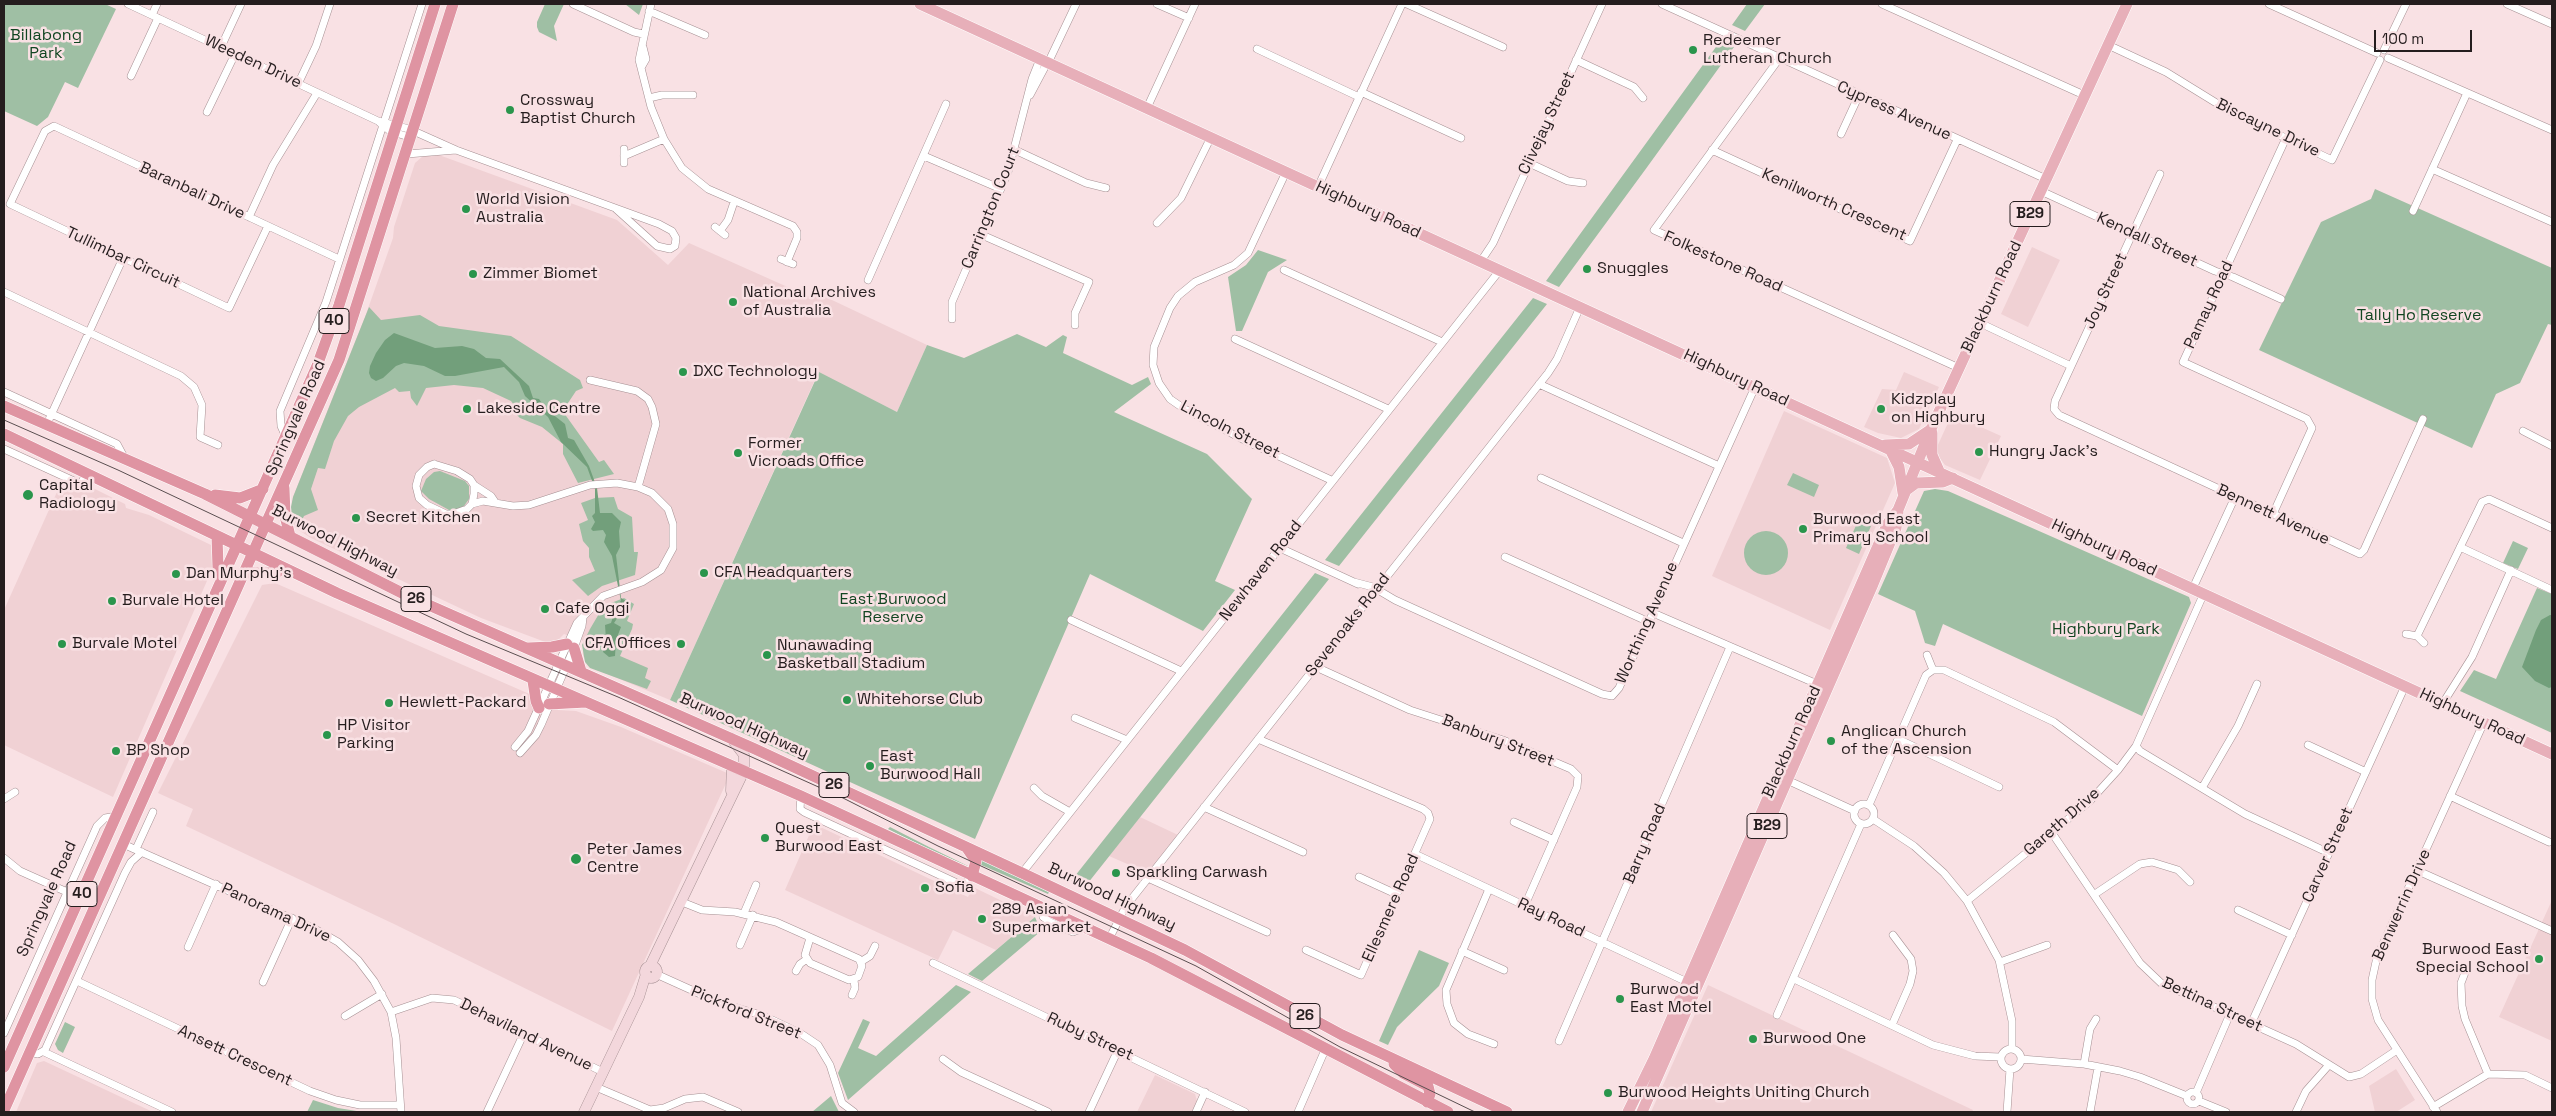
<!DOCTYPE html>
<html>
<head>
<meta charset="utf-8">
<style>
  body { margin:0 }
  #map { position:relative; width:2556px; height:1116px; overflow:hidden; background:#f9e1e4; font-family:"Space Grotesk",sans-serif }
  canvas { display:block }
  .frame { position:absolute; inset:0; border:5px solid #251d1e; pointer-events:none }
  .scale { position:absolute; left:2374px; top:30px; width:98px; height:22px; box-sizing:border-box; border:2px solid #251d1e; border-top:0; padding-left:6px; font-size:15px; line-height:18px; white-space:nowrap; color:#251d1e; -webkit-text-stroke:4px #f9e1e4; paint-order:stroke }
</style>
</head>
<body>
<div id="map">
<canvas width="2556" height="1116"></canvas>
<div class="frame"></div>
<div class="scale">100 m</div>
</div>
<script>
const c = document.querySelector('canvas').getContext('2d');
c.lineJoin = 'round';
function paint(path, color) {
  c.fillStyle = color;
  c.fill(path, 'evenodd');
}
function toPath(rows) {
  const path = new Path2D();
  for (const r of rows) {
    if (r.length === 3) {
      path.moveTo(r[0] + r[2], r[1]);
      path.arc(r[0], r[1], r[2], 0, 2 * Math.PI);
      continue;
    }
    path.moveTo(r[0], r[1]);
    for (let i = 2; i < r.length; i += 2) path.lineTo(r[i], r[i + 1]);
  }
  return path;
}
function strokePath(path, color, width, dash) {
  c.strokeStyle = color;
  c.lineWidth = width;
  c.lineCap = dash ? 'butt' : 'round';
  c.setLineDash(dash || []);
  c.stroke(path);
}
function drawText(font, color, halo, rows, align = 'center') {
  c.font = font + ' "Space Grotesk",sans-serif';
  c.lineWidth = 5;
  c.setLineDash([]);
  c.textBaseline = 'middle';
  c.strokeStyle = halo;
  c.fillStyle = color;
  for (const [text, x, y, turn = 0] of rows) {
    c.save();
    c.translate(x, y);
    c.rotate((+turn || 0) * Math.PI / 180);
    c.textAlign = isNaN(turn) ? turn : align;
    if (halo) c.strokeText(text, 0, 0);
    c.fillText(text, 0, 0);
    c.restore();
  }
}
paint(toPath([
  [439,155,617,220,668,265,689,243,810,297,813,291,927,345,897,412,818,373,670,700,588,666,583,655,583,641,564,634,557,641,548,643,481,618,311,538,297,529,291,520,293,497,365,317,393,238,394,227,415,163,423,156],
  [2032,247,2060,260,2028,327,2001,314],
  [1904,372,1939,387,1919,429,1901,438,1878,433,1864,427,1882,389,1896,390],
  [1784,411,1887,458,1895,483,1830,630,1712,576],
  [1952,414,2001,436,1980,480,1945,465,1939,457,1937,447],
  [61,483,73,489,89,486,125,504,126,508,149,515,211,545,213,567,113,797,4,745,4,610],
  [275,583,557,706,558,710,576,711,621,727,727,773,728,779,612,1031,394,924,186,826,193,809,158,793,262,585],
  [1140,817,1178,835,1148,873,1109,856],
  [814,824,968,897,973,887,1035,917,996,950,953,930,938,960,785,890],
  [2552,900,2552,1041,2499,1017],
  [1708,985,1973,1110,1972,1112,1651,1112],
  [44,1061,153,1112,16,1112,37,1063],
  [2396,1069,2415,1100,2396,1112,2375,1112,2369,1086],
  [1155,1075,1195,1094,1197,1101,1193,1112,1137,1112]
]), '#f0d1d4');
paint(toPath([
  [4,4,105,4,116,9,78,88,65,82,48,117,37,126,4,111],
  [545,4,564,4,554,26,557,41,539,32,537,27,537,22],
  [625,4,643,4,639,15],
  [1747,4,1765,4,1745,31,1732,25],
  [1721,40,1734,47,1645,170,1559,287,1546,281],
  [2375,189,2552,268,2552,325,2548,324,2520,383,2496,394,2472,448,2259,350,2321,222,2371,199],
  [1258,250,1287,260,1268,272,1242,331,1236,331,1228,277,1246,265],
  [1533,298,1547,304,1339,566,1325,560],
  [369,307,381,320,420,315,439,326,511,336,580,380,583,388,576,391,564,409,564,413,599,462,604,460,614,474,578,483,563,454,563,444,542,427,520,418,513,411,514,405,511,401,483,388,454,385,426,388,417,406,411,398,410,391,399,392,395,388,359,407,348,416,334,441,325,469,318,468,311,489,318,510,304,516,300,524,293,523,291,507,293,497],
  [1017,334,1046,347,1063,335,1067,337,1063,353,1132,385,1148,377,1151,384,1114,412,1207,454,1252,499,1215,581,1235,590,1203,631,1090,574,975,839,670,700,819,372,897,412,927,345,964,358],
  [440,471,465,481,469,486,469,499,464,506,456,510,449,510,429,499,421,491,426,479,434,472],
  [1793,473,1819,485,1814,497,1787,485],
  [1935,489,1948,491,2189,597,2191,603,2142,716,1943,624,1935,646,1925,643,1915,611,1878,594,1924,491],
  [614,497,618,509,632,517,634,552,638,552,635,575,602,586,588,596,572,580,595,571,589,557,589,548,583,541,579,524,588,520,581,503,595,498],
  [1858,521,1871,526,1859,554,1846,548],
  [1766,553,22],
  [2513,541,2528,548,2518,569,2503,563],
  [1315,573,1329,579,1084,888,1071,881],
  [2537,588,2552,594,2552,733,2460,691,2474,670,2496,679],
  [624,598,634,604,627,621,633,624,632,629,620,656,648,668,645,678,651,681,647,689,590,668,585,662,582,645,590,629,600,612,611,603],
  [890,827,929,847,972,868,924,847,888,829],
  [979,860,982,860,1049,892,1048,894,979,864],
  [1035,917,1041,931,982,981,968,974],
  [1419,950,1449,963,1439,986,1397,1027,1388,1045,1379,1041],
  [956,985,971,992,848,1100,838,1073,863,1019,870,1022,858,1048,876,1056],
  [65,1022,75,1027,63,1053,58,1050,55,1044],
  [831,1096,839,1112,812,1112],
  [313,1100,338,1108,363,1112,307,1112]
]), '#9fbfa4');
paint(toPath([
  [394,333,435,348,462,346,474,349,486,358,500,359,529,386,533,398,539,399,546,409,565,424,568,438,574,440,589,466,597,488,600,513,612,513,621,522,619,531,620,547,616,555,621,598,628,602,614,623,621,627,616,640,615,656,609,657,603,652,606,639,605,625,611,623,617,604,621,601,612,556,604,542,606,535,603,530,593,531,591,529,595,522,592,516,595,513,595,489,587,467,561,442,548,417,525,396,519,382,504,367,455,376,445,376,424,366,404,363,396,366,383,378,376,381,371,378,369,373,370,366,376,353,385,340],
  [2550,615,2552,615,2552,687,2549,688,2535,681,2522,667,2536,630,2541,620]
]), '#729f7b');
const minor = toPath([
  [128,4,378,121,409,129,456,150,659,224,672,231,676,238,675,246,670,249,657,246,616,209],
  [573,4,634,32,643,34],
  [651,4,639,60,651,107,664,139,682,168,708,189,793,226,797,232,797,238,787,262],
  [1157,4,1189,18],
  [1407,4,1503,47],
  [1662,4,2046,179],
  [1882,4,2084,95],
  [2269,4,2377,53],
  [2507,4,2552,24],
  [649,11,705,35],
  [152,15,157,4],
  [2108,45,2166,72,2231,112,2332,160,2380,60],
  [221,47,241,4],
  [1257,49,1359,97],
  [2384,50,2406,4],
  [2388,58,2552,130],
  [1779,59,1654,230,1959,368],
  [1576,60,1634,87,1643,98],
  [1048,63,1076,4],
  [642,66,646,59,643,47],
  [131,76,158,18],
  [298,84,316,46,330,4],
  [1361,92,1461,138],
  [1030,95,1047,63],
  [649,98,662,95,693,95],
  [1147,108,1195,4],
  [207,112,235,54],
  [379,122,390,131,412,138],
  [1841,134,1859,95],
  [624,149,624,163],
  [1015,150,1086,183,1106,188],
  [1712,150,1910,241,1957,140],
  [407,154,456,150],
  [624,156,664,139],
  [924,156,1001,189],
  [1529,163,1568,181,1583,183],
  [2432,169,2552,222],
  [1286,172,1248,253,1234,265,1195,282,1178,296,1170,308,1154,347,1153,365,1159,383,1170,399,1183,408,1246,441,1331,480],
  [2160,174,2055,401,2054,409,2059,415,2360,554,2364,550,2423,419],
  [1318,187,1402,4],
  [2041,191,2215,271,2233,277,2281,299],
  [2413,211,2467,93],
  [249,217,273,165,317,93],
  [1157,223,1181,198,1211,137],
  [268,226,229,308,10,204,45,131,54,126,339,259],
  [715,227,725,235],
  [720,231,728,220,734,202],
  [982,235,1089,282,1075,313,1075,325],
  [781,259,793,264],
  [1481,261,1493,243,1602,4],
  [1284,270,1442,342],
  [868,280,946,104],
  [4,292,181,376,194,387,202,405,200,437,218,445],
  [952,319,952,302,1008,172,1032,79,1040,59],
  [1980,323,2071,366],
  [1235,339,1388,409],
  [590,380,637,391,648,399,652,407,656,424,638,487],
  [1539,384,1719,466],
  [4,392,117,444,125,459],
  [46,426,123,258],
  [2523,431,2552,446],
  [286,437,281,426,280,411,326,302,422,4],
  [4,449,76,482,82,483,86,472],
  [434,464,457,471,470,479,474,485,474,494,472,504,467,509,453,514,446,514,427,505,419,498,416,486,419,475,427,467,434,464],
  [1541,478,1683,543],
  [474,485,491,496,495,502],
  [472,504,483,501,513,506,529,505,590,485,617,483,638,487,652,493,668,509,673,524,673,548,661,570,642,582,603,596,577,623,528,731,515,747],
  [2273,514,2312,428,2307,419,2183,362,2286,138],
  [2460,547,2552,590],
  [1280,548,1358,584],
  [1505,557,1649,622],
  [1354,582,1373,587,1395,600,1602,694,1612,696,1619,688,1755,387],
  [2193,588,2235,497],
  [1653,613,1817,684],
  [1071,620,1181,671],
  [2406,634,2417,636,2424,643],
  [2417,636,2482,502,2489,499,2552,528],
  [1927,655,1933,670],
  [1316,667,1410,710,1503,740,1571,769,1578,776,1577,787,1525,905],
  [2443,703,2472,657,2511,570],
  [1075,718,1127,740],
  [1258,739,1423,809,1428,813,1430,819,1361,975,1306,950],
  [1898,739,1999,787],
  [2308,745,2366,772],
  [2136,746,2140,751,2245,814,2329,853],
  [520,753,536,735,541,725,574,648,582,626,583,618],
  [1787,780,1855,811],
  [1034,788,1042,796,1070,812],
  [2202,788,2238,726,2257,684],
  [801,796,800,809,804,812,959,884,966,883,972,876],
  [2450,796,2549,842],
  [4,799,15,792],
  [1864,814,10],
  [1869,805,1926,675,1933,670,1944,670,2054,722,2118,770],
  [1204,807,1303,852],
  [1873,819,1914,846,1944,873,1967,901,1999,960,2012,1021,2012,1048],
  [1514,822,1554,840],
  [2052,833,2140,963,2161,983,2296,1044,2349,1077,2361,1074,2397,1050],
  [123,844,315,929,338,942,358,960,374,981,391,1012,396,1038,401,1112],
  [136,849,153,812],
  [1415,854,1687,982],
  [4,858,20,871,67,892],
  [2416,870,2552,931],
  [1022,873,1500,270],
  [1359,877,1396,894],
  [1148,878,1267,932],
  [1489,889,1446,990,1447,1004,1454,1023,1468,1034,1494,1044],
  [2095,894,2140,864,2152,862,2178,870,2190,882],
  [1967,901,2089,802,2118,770,2136,746,2204,593],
  [682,902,702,910,735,912,776,922,859,959,862,966,858,977,849,980,810,963,805,955,810,938],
  [1042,909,1043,917,1050,922,1073,932,1084,928],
  [2238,910,2292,935],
  [744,913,756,885],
  [1109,939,1126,906,1548,373,1557,359,1580,307],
  [740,945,753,915],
  [188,947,216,884],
  [1462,951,1504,970],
  [862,961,870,956,875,946],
  [2000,962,2047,945],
  [933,963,1245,1112],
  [2466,970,2461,983,2462,1006,2465,1019,2488,1074],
  [796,971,800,964,807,959],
  [656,974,718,1002,764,1016,800,1033,818,1045,830,1065,842,1103,854,1112],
  [1794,979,1933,1045,1975,1056,2000,1057],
  [77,981,310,1091,336,1100,360,1105,400,1105],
  [263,982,292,918],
  [852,995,855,988,854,980],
  [391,1012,432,998,454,1000,603,1072],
  [1777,1015,1861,824],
  [345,1016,382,994],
  [2251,1024,2405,686],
  [1892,1025,1910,984,1913,971,1911,959,1893,935],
  [4,1033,97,826,105,818,117,816],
  [1559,1041,1730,647],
  [2011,1059,10],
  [30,1052,38,1054,45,1050,125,873,131,862,142,852],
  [44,1052,172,1112],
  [943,1059,961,1072,1048,1112],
  [2021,1059,2084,1064,2120,1071,2140,1077,2187,1096],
  [2084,1064,2090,1029,2096,1019],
  [596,1087,650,1110,664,1108,685,1099,703,1097,738,1112],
  [2193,1098,6],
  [2196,1093,2230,1014],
  [2199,1101,2226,1112],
  [2433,1107,2488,1074,2525,1075,2552,1088],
  [487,1112,524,1033],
  [1089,1112,1118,1050],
  [1196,1112,1205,1092],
  [1298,1112,1325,1050],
  [2007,1112,2010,1069],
  [2090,1112,2098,1067],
  [2296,1112,2306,1091,2328,1066],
  [2437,1112,2378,1020,2372,999,2372,980,2377,957,2484,722]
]);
const secondary = toPath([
  [731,791,732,766],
  [650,966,744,771,744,755,731,738],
  [651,972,6],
  [584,1112,639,997,646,974]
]);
const primary = toPath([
  [920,4,2552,754],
  [1932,433,1932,455,1939,471],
  [1885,445,1909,444,1930,430],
  [1890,449,1899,467,1903,493],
  [1905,491,1916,483,1943,482,1953,478],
  [1628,1112,1654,1059,1888,523,1898,510,1931,429,2127,4],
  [1642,1112,1873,584,1896,528,1898,512]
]);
const trunk = toPath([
  [4,406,205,494,406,595,755,749,1022,873,1185,950,1342,1035,1507,1112],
  [4,434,337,593,801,796,1151,958,1448,1112],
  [284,488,285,516,290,536],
  [215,495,240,498,263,489],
  [217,536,218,568,223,577],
  [244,573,274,573,285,569],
  [528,648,552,647,567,644],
  [574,648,581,671],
  [533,681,536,701,539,708],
  [549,704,586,702],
  [967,848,976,861,972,876],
  [1394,1064,1403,1073,1428,1086,1430,1094,1427,1102],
  [4,1067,317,366,339,305,435,4],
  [4,1110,339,360,453,4]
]);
strokePath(minor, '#a69093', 8);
strokePath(secondary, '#a69093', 11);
strokePath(primary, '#fff', 12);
strokePath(trunk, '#fff', 12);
strokePath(minor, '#fff', 7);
strokePath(secondary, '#f3d7dc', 10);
strokePath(primary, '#e7afb9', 11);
strokePath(trunk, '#df94a2', 11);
strokePath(toPath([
  [4,420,118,470,466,634,618,697,843,798,938,846,1196,966,1340,1047,1475,1112]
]), '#5a4e50', 1);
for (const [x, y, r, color] of [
  [1693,50,5,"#2a954c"],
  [510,110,5,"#2a954c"],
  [466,209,5,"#2a954c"],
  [1587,269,5,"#2a954c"],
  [473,274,5,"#2a954c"],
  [733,302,5,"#2a954c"],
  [683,372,5,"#2a954c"],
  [467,409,5,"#2a954c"],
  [1881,409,5,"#2a954c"],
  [1979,452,5,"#2a954c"],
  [738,453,5,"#2a954c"],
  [28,495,6,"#2a954c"],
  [356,518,5,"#2a954c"],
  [1803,529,5,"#2a954c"],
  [704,573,5,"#2a954c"],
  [176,574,5,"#2a954c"],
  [112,601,5,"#2a954c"],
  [545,609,5,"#2a954c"],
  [62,644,5,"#2a954c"],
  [681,644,5,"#2a954c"],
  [767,655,5,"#2a954c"],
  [847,700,5,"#2a954c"],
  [389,703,5,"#2a954c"],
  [327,735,5,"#2a954c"],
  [1831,741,5,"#2a954c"],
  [116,751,5,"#2a954c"],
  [870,766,5,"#2a954c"],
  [765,838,5,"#2a954c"],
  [576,859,6,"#2a954c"],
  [1116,873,5,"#2a954c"],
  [925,888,5,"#2a954c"],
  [982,919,5,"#2a954c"],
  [2539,959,5,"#2a954c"],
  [1620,999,5,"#2a954c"],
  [1753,1039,5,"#2a954c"],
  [1608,1093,5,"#2a954c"]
]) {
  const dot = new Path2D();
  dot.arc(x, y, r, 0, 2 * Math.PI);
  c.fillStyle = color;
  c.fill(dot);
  strokePath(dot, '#f9e1e4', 2);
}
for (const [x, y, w] of [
  [2030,214,40],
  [334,321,30],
  [416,599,30],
  [834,785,30],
  [1767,826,40],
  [82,894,30],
  [1305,1016,30]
]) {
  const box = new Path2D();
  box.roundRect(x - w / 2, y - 12.5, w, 25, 4);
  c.fillStyle = '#f9e1e4';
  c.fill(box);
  strokePath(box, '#251d1e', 1);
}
drawText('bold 15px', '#251d1e', null, [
  ["B29",2030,214],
  ["40",334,321],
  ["26",416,599],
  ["26",834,785],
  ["B29",1767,826],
  ["40",82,894],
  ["26",1305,1016]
]);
drawText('16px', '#114521', '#f9e1e4', [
  ["Billabong",46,36],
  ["Park",46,54],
  ["Tally Ho Reserve",2419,316],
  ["East Burwood",893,600],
  ["Reserve",893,618],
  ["Highbury Park",2106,630]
]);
drawText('16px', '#251d1e', '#f9e1e4', [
  ["Redeemer",1703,41],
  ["Lutheran Church",1703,59],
  ["Crossway",520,101],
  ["Baptist Church",520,119],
  ["World Vision",476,200],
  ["Australia",476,218],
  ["Snuggles",1597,269],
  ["Zimmer Biomet",483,274],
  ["National Archives",743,293],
  ["of Australia",743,311],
  ["DXC Technology",693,372],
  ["Kidzplay",1891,400],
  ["on Highbury",1891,418],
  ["Lakeside Centre",477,409],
  ["Former",748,444],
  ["Vicroads Office",748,462],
  ["Hungry Jack's",1989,452],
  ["Capital",39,486],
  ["Radiology",39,504],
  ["Secret Kitchen",366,518],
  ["Burwood East",1813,520],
  ["Primary School",1813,538],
  ["CFA Headquarters",714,573],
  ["Dan Murphy's",186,574],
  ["Burvale Hotel",122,601],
  ["Cafe Oggi",555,609],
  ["Burvale Motel",72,644],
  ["CFA Offices",671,644,"right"],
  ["Nunawading",777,646],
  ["Basketball Stadium",777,664],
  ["Whitehorse Club",857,700],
  ["Hewlett-Packard",399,703],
  ["HP Visitor",337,726],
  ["Parking",337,744],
  ["Anglican Church",1841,732],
  ["of the Ascension",1841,750],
  ["BP Shop",126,751],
  ["East",880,757],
  ["Burwood Hall",880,775],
  ["Quest",775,829],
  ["Burwood East",775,847],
  ["Peter James",587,850],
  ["Centre",587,868],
  ["Sparkling Carwash",1126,873],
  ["Sofia",935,888],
  ["289 Asian",992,910],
  ["Supermarket",992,928],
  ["Burwood East",2529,950,"right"],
  ["Special School",2529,968,"right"],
  ["Burwood",1630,990],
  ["East Motel",1630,1008],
  ["Burwood One",1763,1039],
  ["Burwood Heights Uniting Church",1618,1093]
], 'left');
drawText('16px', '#251d1e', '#f9e1e4', [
  ["Weeden Drive",253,62,25],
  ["Cypress Avenue",1894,111,24],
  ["Clivejay Street",1547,123,-65],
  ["Biscayne Drive",2268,128,26],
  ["Baranbali Drive",192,191,25],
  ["Kenilworth Crescent",1834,205,24],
  ["Carrington Court",991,208,-68],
  ["Highbury Road",1368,210,25],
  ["Kendall Street",2147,240,25],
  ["Tullimbar Circuit",123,258,25],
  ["Folkestone Road",1723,262,24],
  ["Joy Street",2106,291,-65],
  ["Blackburn Road",1992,297,-65],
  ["Pamay Road",2209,305,-65],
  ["Highbury Road",1736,378,25],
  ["Springvale Road",296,418,-66],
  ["Lincoln Street",1230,430,27],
  ["Bennett Avenue",2273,515,25],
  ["Burwood Highway",335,541,27],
  ["Highbury Road",2104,548,25],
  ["Newhaven Road",1261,571,-52],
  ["Worthing Avenue",1647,623,-66],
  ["Sevenoaks Road",1348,625,-52],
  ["Highbury Road",2472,717,25],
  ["Burwood Highway",744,726,24],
  ["Banbury Street",1498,741,21],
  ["Blackburn Road",1792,742,-66],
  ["Gareth Drive",2062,822,-41],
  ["Barry Road",1645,844,-67],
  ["Carver Street",2328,855,-66],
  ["Burwood Highway",1112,897,25],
  ["Springvale Road",47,899,-66],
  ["Benwerrin Drive",2402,905,-66],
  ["Ellesmere Road",1391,908,-66],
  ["Panorama Drive",276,913,25],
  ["Ray Road",1551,918,25],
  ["Bettina Street",2212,1005,25],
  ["Pickford Street",746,1013,22],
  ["Dehaviland Avenue",526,1035,26],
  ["Ruby Street",1090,1037,25],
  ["Ansett Crescent",235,1056,25]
]);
</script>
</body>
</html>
